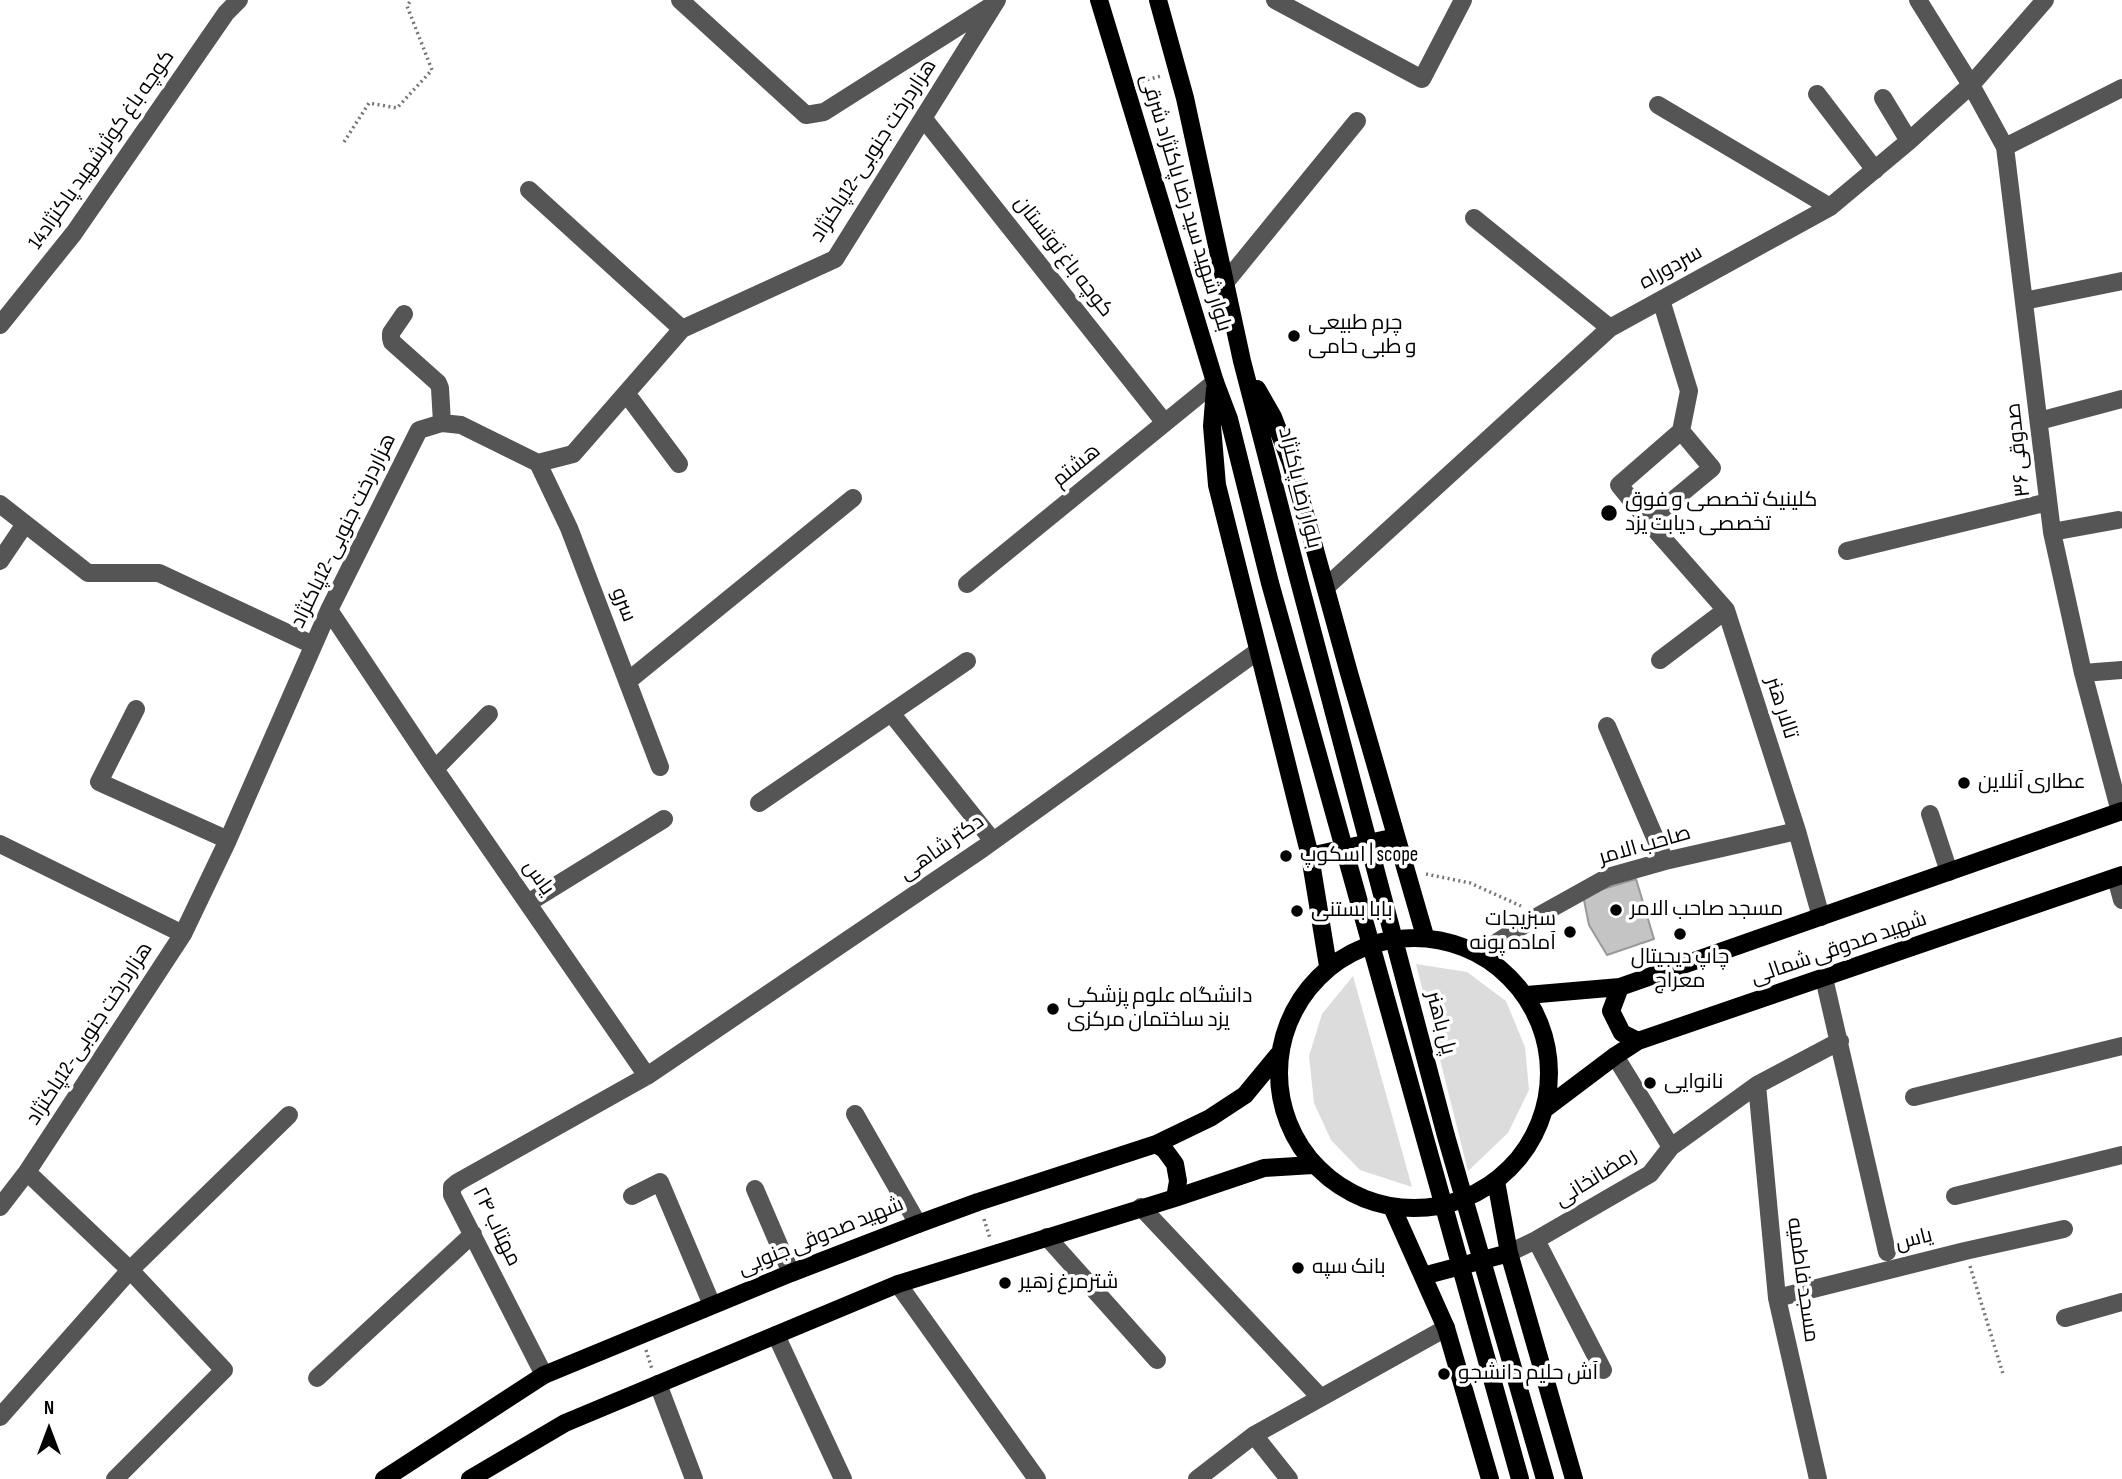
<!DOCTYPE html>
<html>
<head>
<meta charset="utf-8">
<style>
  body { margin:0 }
  #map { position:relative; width:2122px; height:1479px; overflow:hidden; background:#fff; font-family:"Sofia Sans Condensed",sans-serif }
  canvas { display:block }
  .north { position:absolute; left:14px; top:1395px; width:70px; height:70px; -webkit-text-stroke:5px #fff; paint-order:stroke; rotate:0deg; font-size:19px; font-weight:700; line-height:28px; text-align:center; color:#000 }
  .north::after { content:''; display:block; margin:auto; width:24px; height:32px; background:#000; clip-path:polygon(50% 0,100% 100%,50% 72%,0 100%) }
</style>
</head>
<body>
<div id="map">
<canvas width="2122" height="1479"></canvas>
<div class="north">N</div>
</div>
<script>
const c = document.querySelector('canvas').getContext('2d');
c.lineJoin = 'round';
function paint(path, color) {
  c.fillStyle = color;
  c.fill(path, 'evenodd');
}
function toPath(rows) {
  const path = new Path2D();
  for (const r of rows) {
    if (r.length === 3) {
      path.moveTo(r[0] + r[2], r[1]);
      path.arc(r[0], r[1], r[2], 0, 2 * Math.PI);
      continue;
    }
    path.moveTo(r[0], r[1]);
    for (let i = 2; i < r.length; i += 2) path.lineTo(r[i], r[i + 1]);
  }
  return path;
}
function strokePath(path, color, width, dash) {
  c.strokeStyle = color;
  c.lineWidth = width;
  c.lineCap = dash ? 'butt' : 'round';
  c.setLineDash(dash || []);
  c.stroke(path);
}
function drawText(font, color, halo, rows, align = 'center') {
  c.font = font + ' "Sofia Sans Condensed",Cairo,sans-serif';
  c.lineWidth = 7;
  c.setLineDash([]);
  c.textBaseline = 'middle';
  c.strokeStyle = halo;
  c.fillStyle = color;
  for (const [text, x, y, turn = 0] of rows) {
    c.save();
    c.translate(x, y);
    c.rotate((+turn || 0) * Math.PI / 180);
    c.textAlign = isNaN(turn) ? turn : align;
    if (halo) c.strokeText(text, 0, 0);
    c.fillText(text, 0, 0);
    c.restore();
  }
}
paint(toPath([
  [1416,964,1467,972,1506,1001,1525,1047,1529,1090,1508,1133,1468,1171],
  [1353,976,1412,1187,1360,1170,1331,1140,1314,1103,1309,1056,1322,1014]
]), '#dcdcdc');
const building = toPath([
  [1636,879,1654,939,1607,955,1589,925,1583,895,1636,879]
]);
paint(building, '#c4c4c4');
strokePath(building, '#999', 2);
strokePath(toPath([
  [1142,81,1161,76],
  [344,142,369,103,397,108,432,70,407,6,411,0],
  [1426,874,1470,883,1521,906],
  [984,1219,990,1238],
  [1970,1266,2003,1374],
  [646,1350,652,1369]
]), '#777', 3.5, [2, 3.5]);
strokePath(toPath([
  [680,0,806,115,824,112,991,6],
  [1275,0,1422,79,1463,0],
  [1918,0,1971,85,2005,147,2052,532,2083,673,2120,812],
  [1817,94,1875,170],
  [1883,98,1909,141],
  [1658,105,1830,207],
  [924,119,1165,423],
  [2005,147,2122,88],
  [529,190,682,329],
  [1474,218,1610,328],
  [1224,284,1357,121],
  [1661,300,1689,391,1681,431,1619,485,1659,534,1726,610,1797,831,1821,917],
  [2024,301,2122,281],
  [404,314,391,333,391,338,392,342,438,383,440,388,442,423],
  [0,325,74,233,226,13,239,0],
  [626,393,679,464],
  [2039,421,2122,399],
  [538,463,569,528,660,767],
  [0,504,88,573,159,573,313,645],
  [1648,521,1712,468,1681,431],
  [2052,532,2118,520],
  [1847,551,2048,502],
  [0,561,25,524],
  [967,584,1215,382],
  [1326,587,1610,328,1830,207,1909,141,1971,85,2045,0],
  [329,610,435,769],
  [1660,660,1726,610],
  [2083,673,2122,670],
  [628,681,853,498],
  [136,709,99,782,228,840],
  [891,713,993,841],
  [489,714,435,769,647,1076],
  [1607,726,1665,861],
  [759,803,967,661],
  [1930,814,1949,872],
  [0,844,183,934],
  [2116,878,2122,900],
  [528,903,664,819],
  [1480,953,1538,916,1608,877,1665,861,1797,831],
  [1824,978,1887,1252],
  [1615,1056,1671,1147],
  [1757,1085,1777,1298,1818,1479],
  [1914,1097,2122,1046],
  [855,1114,918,1224],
  [755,1189,791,1273],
  [632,1196,660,1182,712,1305],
  [1955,1196,2122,1155],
  [0,1207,27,1172,183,934,228,840,329,610,419,430,442,423,461,425,538,463,573,454,682,329,835,259,997,0],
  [1141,1207,1320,1397],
  [1047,1237,1157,1360],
  [1536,1240,1603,1370],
  [1509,1253,1536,1240,1650,1174,1671,1147,1757,1085,1840,1041],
  [898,1284,1037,1479],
  [1777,1298,1965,1251,2064,1229],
  [2065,1318,2122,1302],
  [776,1335,843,1479],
  [544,1375,452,1195,452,1187,458,1182,647,1076,982,849,1258,651],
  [317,1378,473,1234],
  [658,1384,694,1479],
  [0,1417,130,1270,27,1172],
  [1254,1435,1289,1479],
  [115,1479,224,1370,130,1270,289,1115],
  [1197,1479,1254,1435,1446,1328]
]), '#555', 18);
strokePath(toPath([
  [1099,0,1215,382,1229,419,1270,583,1520,1479],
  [1158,0,1185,98,1242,361,1298,577,1446,1136,1545,1479],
  [1215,389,1212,426,1217,485,1310,856,1328,966],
  [1257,389,1273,417,1291,463,1349,673,1425,936],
  [1310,856,1396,837],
  [1414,1073,135],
  [1620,987,1611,1011,1622,1033,1638,1041],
  [1527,995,1620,987,2122,811],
  [1546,1108,1615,1056,1638,1041,2122,875],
  [1156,1144,1164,1149,1175,1164,1178,1181,1175,1198],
  [1496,1181,1509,1253,1574,1479],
  [1392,1207,1446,1328,1490,1479],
  [1423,1276,1509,1253],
  [384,1479,544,1375,791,1273,918,1224,978,1202,1156,1144,1210,1118,1245,1095,1278,1055],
  [470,1479,565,1423,898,1284,1175,1198,1264,1168,1313,1165]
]), '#000', 18);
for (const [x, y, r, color] of [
  [1294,336,7,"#000"],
  [1609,513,9,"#000"],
  [1964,783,7,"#000"],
  [1286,856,7,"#000"],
  [1616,910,7,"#000"],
  [1297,911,7,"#000"],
  [1570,932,7,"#000"],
  [1680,934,7,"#000"],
  [1053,1009,7,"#000"],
  [1650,1083,7,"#000"],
  [1298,1268,7,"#000"],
  [1005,1283,7,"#000"],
  [1444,1374,7,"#000"]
]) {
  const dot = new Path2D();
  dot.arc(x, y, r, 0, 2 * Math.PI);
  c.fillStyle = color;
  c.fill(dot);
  strokePath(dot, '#fff', 2.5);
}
drawText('21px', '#000', '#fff', [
  ["کوچه باغ کوثرشهید پاکنژاد14",102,150,-55],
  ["هزاردرخت جنوبی-12پاکنژاد",874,151,-57],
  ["بلوار شهید سید رضا پاکنژاد شرقی",1185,203,73],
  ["کوچه باغ توتستان",1063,257,52],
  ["سردوراه",1671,268,-29],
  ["صدوقی ۳۶",2019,450,-96],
  ["هشتم",1077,466,-39],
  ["بلوار رضا پاکنژاد",1299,488,76],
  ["هزاردرخت جنوبی-12پاکنژاد",344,531,-64],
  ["سرو",623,605,69],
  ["تالار هنر",1781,708,72],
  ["صاحب الامر",1645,846,-16],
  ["دکتر شاهی",942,848,-35],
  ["یاس",538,878,55],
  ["شهید صدوقی شمالی",1839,949,-19],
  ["پل باهنر",1440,1023,75],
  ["هزاردرخت جنوبی-12پاکنژاد",90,1034,-57],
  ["رمضانخانی",1596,1178,-32],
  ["مهتاب ۲۴",496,1227,64],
  ["شهید صدوقی جنوبی",821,1237,-22],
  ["یاس",1914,1240,-14],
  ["مسجد فاطمیه",1802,1280,82]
]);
drawText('21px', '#000', '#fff', [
  ["چرم طبیعی",1308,324],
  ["و طبی حامی",1308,348],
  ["کلینیک تخصصی و فوق",1625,501],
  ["تخصصی دیابت یزد",1625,525],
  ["عطاری آنلاین",1978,783],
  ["اسکوپ | scope",1300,856],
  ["مسجد صاحب الامر",1630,910],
  ["بابا بستنی",1311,911],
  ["سبزیجات",1556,920,"right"],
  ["آماده پونه",1556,944,"right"],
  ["چاپ دیجیتال",1680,958,"center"],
  ["معراج",1680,982,"center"],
  ["دانشگاه علوم پزشکی",1067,997],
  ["یزد ساختمان مرکزی",1067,1021],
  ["نانوایی",1664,1083],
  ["بانک سپه",1312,1268],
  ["شترمرغ زهیر",1019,1283],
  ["آش حلیم دانشجو",1458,1374]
], 'left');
</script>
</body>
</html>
